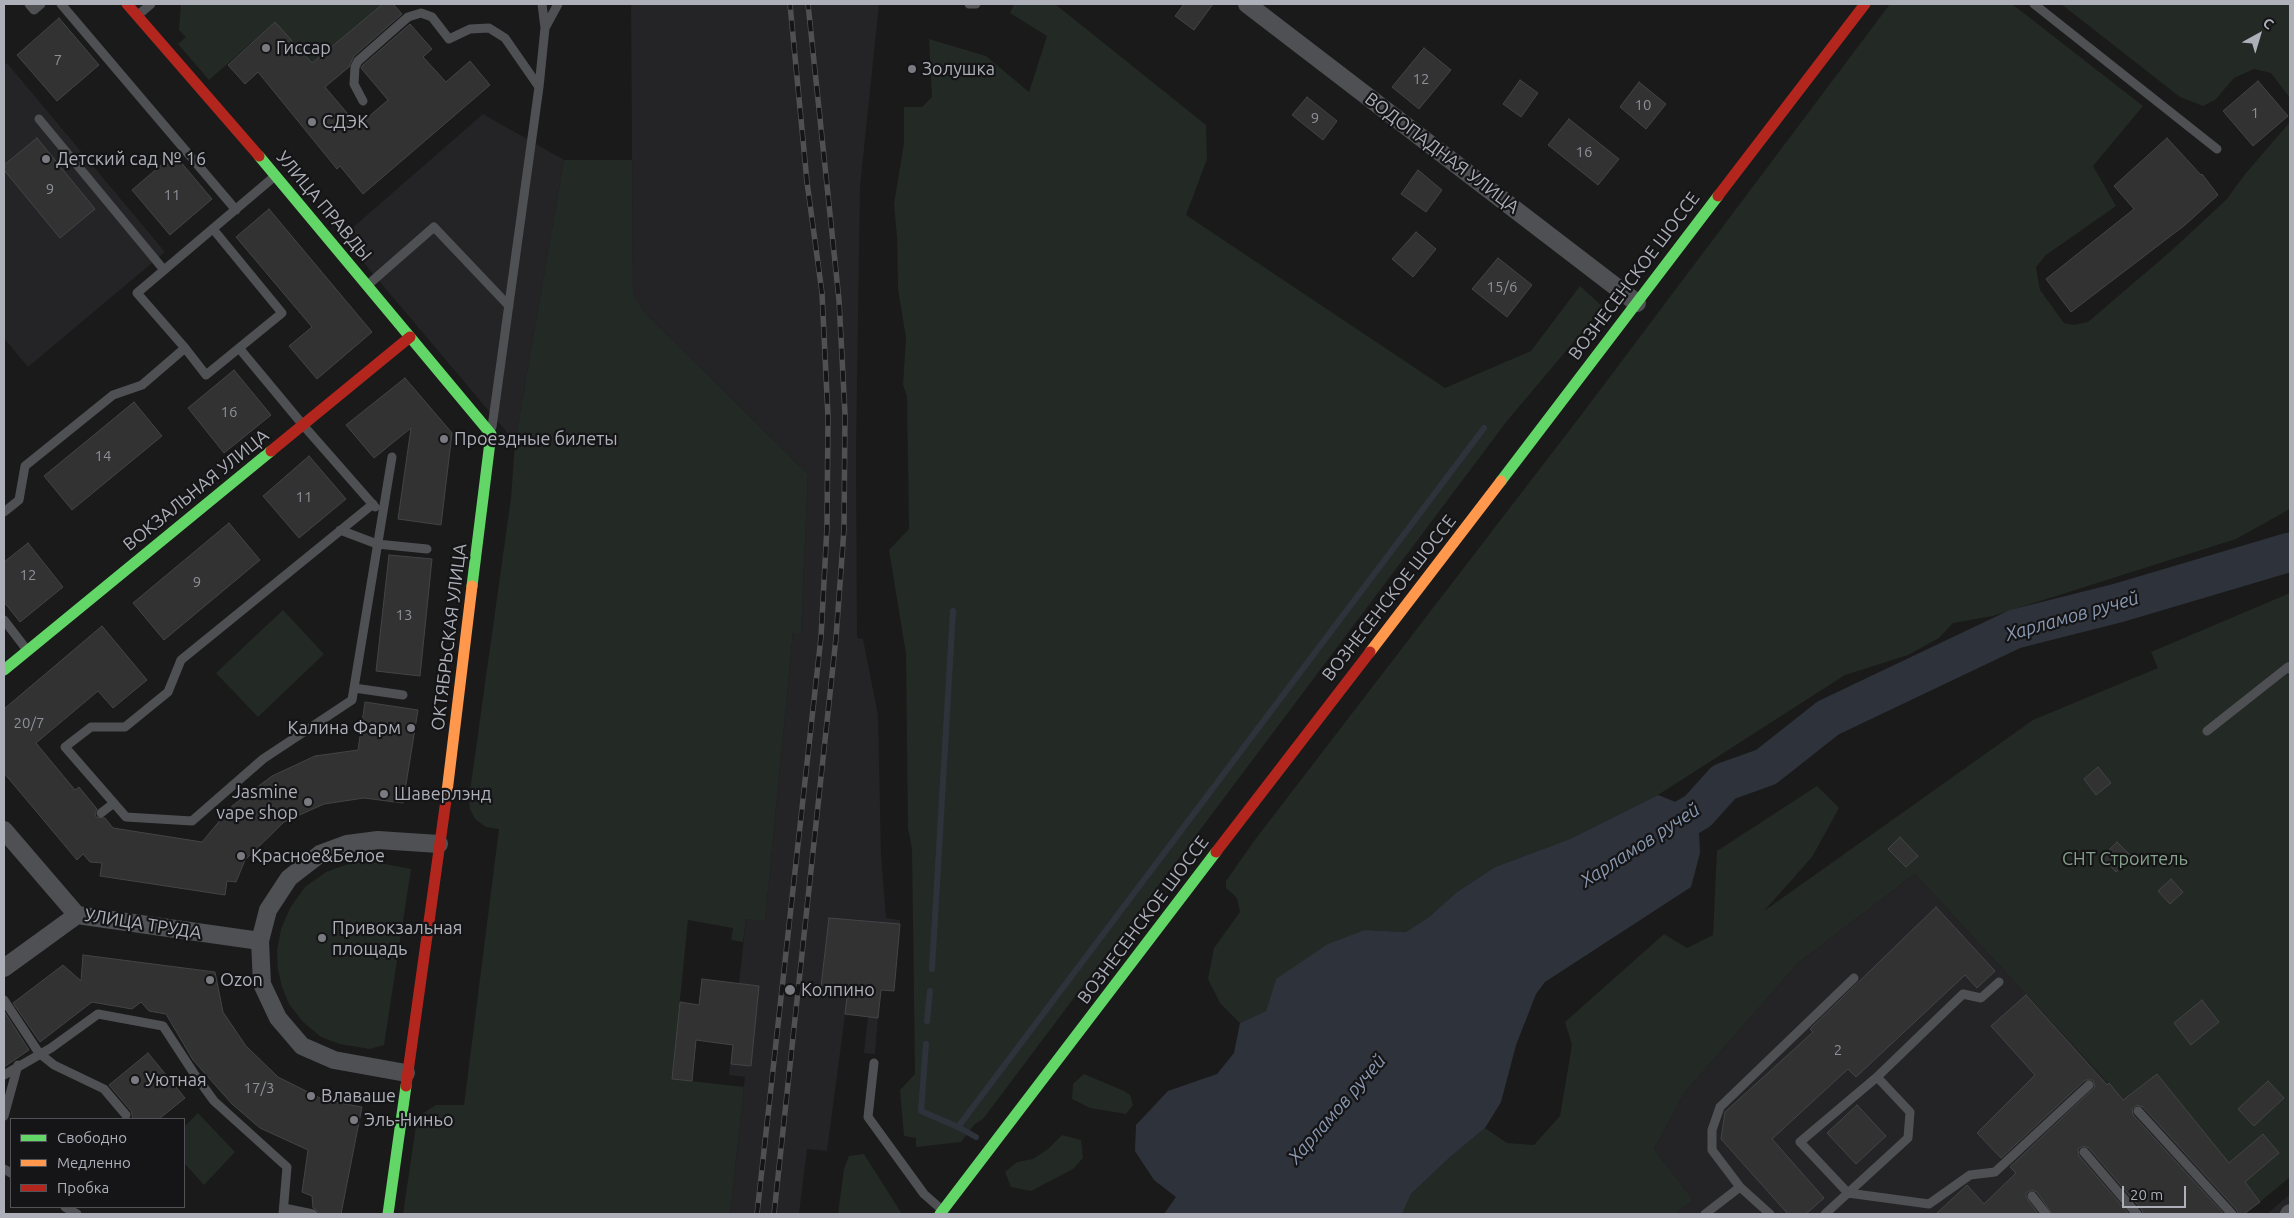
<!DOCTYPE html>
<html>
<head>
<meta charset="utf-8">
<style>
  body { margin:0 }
  #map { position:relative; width:2294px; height:1218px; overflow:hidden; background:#1a1a1a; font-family:Ubuntu,sans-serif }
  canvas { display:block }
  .frame { position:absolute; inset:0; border:5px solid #adafb9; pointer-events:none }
  .legend { position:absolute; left:10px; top:1118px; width:175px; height:90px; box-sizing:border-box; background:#151416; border:1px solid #525257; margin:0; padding:6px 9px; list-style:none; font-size:15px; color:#adafb9 }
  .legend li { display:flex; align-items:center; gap:10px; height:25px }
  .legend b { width:25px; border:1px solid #525257 }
  .north { position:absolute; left:2234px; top:10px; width:50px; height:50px; -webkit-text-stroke:4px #151416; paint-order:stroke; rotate:39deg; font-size:14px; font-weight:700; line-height:20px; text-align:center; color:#adafb9 }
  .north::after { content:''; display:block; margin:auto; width:18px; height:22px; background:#adafb9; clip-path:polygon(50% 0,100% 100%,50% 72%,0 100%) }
  .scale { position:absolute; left:2122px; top:1186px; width:64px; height:22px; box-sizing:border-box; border:2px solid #adafb9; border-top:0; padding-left:6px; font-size:15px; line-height:18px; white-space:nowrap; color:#adafb9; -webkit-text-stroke:4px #151416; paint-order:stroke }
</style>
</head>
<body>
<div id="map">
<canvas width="2294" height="1218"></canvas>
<div class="frame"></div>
<ul class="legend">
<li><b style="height:6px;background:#63d668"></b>Свободно</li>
<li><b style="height:6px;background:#ff974d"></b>Медленно</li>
<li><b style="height:6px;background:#b3261e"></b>Пробка</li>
</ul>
<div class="north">С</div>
<div class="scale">20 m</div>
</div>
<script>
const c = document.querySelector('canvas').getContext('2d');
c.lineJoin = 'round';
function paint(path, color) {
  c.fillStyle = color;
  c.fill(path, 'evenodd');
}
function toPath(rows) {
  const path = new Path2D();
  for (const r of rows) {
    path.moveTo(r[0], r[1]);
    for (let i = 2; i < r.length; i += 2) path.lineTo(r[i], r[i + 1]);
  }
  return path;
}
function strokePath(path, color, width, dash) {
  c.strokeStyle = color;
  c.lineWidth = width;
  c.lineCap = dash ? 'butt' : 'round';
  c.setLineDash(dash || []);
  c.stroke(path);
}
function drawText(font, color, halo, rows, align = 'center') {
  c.font = font + ' Ubuntu,sans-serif';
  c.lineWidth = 4.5;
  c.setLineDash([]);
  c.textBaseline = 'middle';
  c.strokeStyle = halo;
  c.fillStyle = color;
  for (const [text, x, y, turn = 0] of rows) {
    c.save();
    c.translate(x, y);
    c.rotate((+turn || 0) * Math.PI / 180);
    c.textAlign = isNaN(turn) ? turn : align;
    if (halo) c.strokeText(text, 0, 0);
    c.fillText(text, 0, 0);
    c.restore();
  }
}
paint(toPath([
  [631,4,879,4,860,187,856,454,857,638,863,639,878,715,881,854,886,918,900,920,894,991,880,990,875,1054,864,1053,868,1017,845,1015,827,1151,807,1149,799,1214,730,1214,745,1077,729,1075,746,919,765,920,793,633,801,633,808,474,644,312,633,294],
  [7,63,165,252,28,367,4,338,4,66],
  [483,114,564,160,515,442,342,237],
  [1915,874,2123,1099,2157,1074,2260,1202,2244,1214,1676,1214,1693,1200,1654,1149,1685,1092,1798,963],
  [2290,1194,2290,1214,2267,1214]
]), '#242426');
paint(toPath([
  [181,4,383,4,296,76,275,22,209,80,178,44,186,37,179,30],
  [1014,4,1055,4,1206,125,1207,159,1186,215,1445,388,1531,351,1580,286,1603,307,1507,421,983,1119,975,1124,961,1142,916,1147,916,1138,904,1136,900,1090,915,1074,912,849,908,828,906,654,889,550,909,529,907,396,903,385,906,338,898,289,897,237,894,204,904,143,904,107,922,107,932,97,929,39,986,56,1029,92,1047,36,1010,13],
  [1890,4,2012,4,2143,106,2093,166,2116,206,2046,255,2036,267,2040,290,2064,323,2074,325,2088,322,2171,251,2226,200,2246,173,2290,122,2290,509,2236,539,1993,616,1953,623,1939,638,1908,655,1845,675,1658,795,1570,839,1495,867,1457,892,1429,917,1406,932,1365,930,1276,979,1266,1011,1240,1023,1220,1003,1208,979,1214,948,1240,912,1237,898,1226,888,1226,881,1254,841,1585,410],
  [2061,4,2290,4,2290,98,2271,73,2254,69,2234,78,2215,100,2203,106,2180,97],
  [564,160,632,160,633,294,644,312,808,474,801,634,793,633,765,921,746,919,743,942,731,940,733,928,688,920,679,1009,672,1079,744,1087,730,1214,403,1214,416,1126,422,1114,436,1105,464,1105,499,829,486,827,475,819,470,809,469,798,511,498,515,442],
  [2290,593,2290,1177,2260,1202,2157,1074,2123,1099,1915,874,1798,963,1685,1092,1654,1149,1693,1200,1676,1214,1402,1214,1411,1194,1449,1158,1485,1128,1507,1143,1534,1145,1560,1116,1572,1045,1565,1022,1664,934,1687,948,1713,935,1717,851,1817,786,1839,808,1812,857,1764,911,2033,720,2158,668,2151,652],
  [283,610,324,654,258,717,216,673],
  [375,862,411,869,384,1045,370,1049,340,1044,321,1037,303,1022,289,1004,282,987,278,970,277,951,281,929,290,908,305,887,326,872,351,863],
  [1084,1074,1124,1091,1130,1095,1133,1105,1126,1114,1090,1108,1072,1099,1073,1084],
  [198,1113,235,1152,204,1185,184,1163,184,1127],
  [1062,1135,1081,1140,1083,1158,1073,1169,1031,1191,1011,1187,1005,1172,1017,1162,1033,1159,1048,1149],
  [864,1154,902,1214,838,1214,844,1169,849,1156]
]), '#232924');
paint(toPath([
  [1658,795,1698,811,1700,853,1691,887,1545,982,1536,994,1516,1045,1501,1102,1485,1128,1449,1158,1411,1194,1402,1214,1164,1214,1176,1197,1154,1180,1135,1151,1136,1125,1168,1091,1217,1074,1234,1053,1240,1023,1266,1011,1276,979,1328,944,1365,930,1406,932,1429,917,1457,892,1495,867,1570,839]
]), '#2e333b');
strokePath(toPath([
  [932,969,953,611],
  [927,1021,930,991],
  [926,1044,921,1111,958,1127,976,1137],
  [958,1127,1484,428]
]), '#2e333b', 6);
strokePath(toPath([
  [1651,839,1698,811,1724,782,1766,767,1828,718,2015,629,2118,603,2290,552]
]), '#2e333b', 39);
const building = toPath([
  [383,4,393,4,402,14,354,56,349,67,325,87,358,126,388,100,361,68,363,65,410,24,432,49,423,57,446,82,470,61,490,85,363,194,340,166,337,169,258,72,245,84,228,65,275,22,312,63,383,4],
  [1184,4,1213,4,1194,30,1175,16,1184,4],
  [59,18,99,65,57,101,17,55,59,18],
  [1424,48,1451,70,1419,109,1392,87,1424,48],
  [1520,80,1538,93,1521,117,1503,104,1520,80],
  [2258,81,2288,116,2253,146,2223,111,2258,81],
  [1639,82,1666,104,1646,129,1620,107,1639,82],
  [1307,97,1337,121,1323,140,1292,115,1307,97],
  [1569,119,1619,159,1598,185,1548,145,1569,119],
  [37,138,95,209,60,238,4,170,4,165,37,138],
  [2167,138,2201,175,2202,174,2218,195,2185,225,2071,312,2046,279,2134,209,2114,186,2167,138],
  [174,154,212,199,170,235,132,190,174,154],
  [1418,170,1442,190,1426,212,1401,194,1418,170],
  [269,209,372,332,317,379,289,346,312,327,236,237,269,209],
  [1416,232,1436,249,1413,277,1392,259,1416,232],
  [1498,258,1532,285,1507,317,1472,289,1498,258],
  [234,370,271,415,224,453,188,408,234,370],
  [405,378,452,433,441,525,398,519,411,428,374,458,346,425,405,378],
  [134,402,162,436,72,510,44,476,134,402],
  [309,456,346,499,299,538,263,496,309,456],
  [229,523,260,560,164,640,133,603,229,523],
  [28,543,63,587,20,622,4,602,4,562,28,543],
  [389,555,432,559,420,676,376,671,389,555],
  [102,626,147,680,113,708,98,691,36,743,75,790,79,787,97,809,95,813,96,817,105,818,113,828,202,842,232,806,272,776,315,756,358,750,365,702,418,710,403,803,364,798,324,804,284,822,245,860,236,882,227,881,225,895,100,876,102,863,90,862,83,854,77,860,4,773,4,709,102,626],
  [2098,767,2111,783,2096,795,2084,779,2098,767],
  [1900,837,1918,856,1906,867,1888,849,1900,837],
  [2117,842,2132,857,2116,872,2102,857,2117,842],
  [2171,879,2183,892,2170,904,2158,891,2171,879],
  [1936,907,1995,971,1977,988,1965,975,1856,1077,1848,1069,1772,1139,1824,1198,1806,1214,1788,1214,1721,1139,1725,1112,1813,1032,1810,1029,1936,907],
  [829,918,900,924,894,991,881,990,878,1018,845,1014,847,997,820,995,829,918],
  [83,955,215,972,223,1012,246,1046,278,1077,324,1100,362,1107,341,1214,319,1214,317,1210,313,1208,312,1196,302,1192,308,1150,260,1128,232,1104,193,1060,166,1014,149,1011,141,1002,132,1009,92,1002,40,1042,13,1003,63,965,81,981,83,955],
  [702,979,759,986,751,1066,731,1064,733,1045,696,1040,692,1081,672,1079,680,1002,699,1005,702,979],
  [2026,995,2107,1085,2109,1083,2123,1100,2157,1074,2229,1163,2263,1134,2279,1153,2245,1182,2260,1202,2244,1214,2238,1214,2237,1210,2143,1107,2137,1105,2132,1109,2133,1115,2224,1214,2143,1214,2142,1210,2089,1148,2083,1146,2078,1149,2079,1156,2129,1214,2052,1214,2037,1192,2032,1190,2026,1193,2026,1197,2038,1214,1936,1214,1967,1185,1984,1204,2016,1173,2010,1167,2095,1087,2093,1080,2085,1080,2001,1158,1977,1133,2035,1075,1991,1026,2026,995],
  [2202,1000,2219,1022,2191,1045,2174,1023,2202,1000],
  [4,1011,29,1050,4,1067,4,1011],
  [148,1053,185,1098,159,1119,133,1119,131,1111,109,1085,148,1053],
  [2268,1081,2284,1098,2254,1126,2238,1109,2268,1081],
  [1857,1105,1886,1136,1856,1164,1827,1133,1857,1105]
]);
paint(building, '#323233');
strokePath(building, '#434446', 1);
strokePath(toPath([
  [29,4,34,10,41,4],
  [61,4,236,210],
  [969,4,976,4],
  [2034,4,2217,149],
  [138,15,151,4],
  [545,28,558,4],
  [363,101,354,84,355,67,358,61,408,17,421,13,432,17,449,39,470,29,489,28,505,38,539,87],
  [39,119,164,270],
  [370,283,434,227,509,306],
  [185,348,206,375,282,313,213,229],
  [239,348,303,425,375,507],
  [492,427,539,87,545,28,542,4],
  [373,504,181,660,168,692,125,727,91,727,65,747,126,817,192,821,263,759,352,700,392,457],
  [4,512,19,500,25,466,113,395,142,385,185,348,137,293,275,176],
  [340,530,377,544,427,549],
  [4,620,27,650],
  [354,688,403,695],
  [2207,731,2288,667,2290,669],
  [101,813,114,803],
  [1999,982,1981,998,1963,994,1877,1077,1800,1142,1848,1193,1929,1204,1970,1175,1995,1172,2089,1085],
  [4,1000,39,1053,54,1065,104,1089,126,1115],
  [874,1063,868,1117,924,1194,941,1209],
  [4,1075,51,1048,98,1014,163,1026,195,1075,214,1101,287,1167,283,1214],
  [2138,1111,2232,1214],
  [4,1116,18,1065],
  [2084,1152,2137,1214],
  [4,1169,11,1173],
  [1740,1187,1770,1214],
  [2032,1196,2046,1214],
  [65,1207,77,1214],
  [284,1208,313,1214],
  [1705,1214,1740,1187,1712,1150,1712,1130,1720,1107,1854,978],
  [1825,1214,1908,1138,1910,1112,1877,1077]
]), '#4f5053', 9);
strokePath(toPath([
  [1247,4,1637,303],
  [4,830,77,915,260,941],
  [4,968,77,915],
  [406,1073,334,1060,302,1046,278,1018,262,984,260,941,268,910,289,878,320,854,347,844,378,840,439,844],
  [2289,1214,2290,1213]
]), '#4f5053', 18);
strokePath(toPath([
  [259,156,491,434,472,586],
  [1501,481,1718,196],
  [4,670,271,451],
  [388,1214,406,1086],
  [940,1214,1216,852]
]), '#63d668', 11);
strokePath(toPath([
  [1370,652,1501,481],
  [446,800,472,586]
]), '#ff974d', 11);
strokePath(toPath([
  [127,4,259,156],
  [1718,196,1865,4],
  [271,451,410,337],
  [1216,852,1370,652],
  [406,1086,446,800]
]), '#b3261e', 11);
const rail = toPath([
  [757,1214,821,637,827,527,828,417,822,293,807,182,790,4],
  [774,1214,836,638,844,529,845,414,839,300,808,4]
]);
strokePath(rail, '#505053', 5.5);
strokePath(rail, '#151416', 4, [11]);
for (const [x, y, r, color] of [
  [266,48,5,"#7a7b81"],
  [912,69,5,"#7a7b81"],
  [312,122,5,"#7a7b81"],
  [46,159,5,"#7a7b81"],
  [444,439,5,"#7a7b81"],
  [411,728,5,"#7a7b81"],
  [384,794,5,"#7a7b81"],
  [308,802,5,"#7a7b81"],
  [241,856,5,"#7a7b81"],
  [322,938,5,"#7a7b81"],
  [210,980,5,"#7a7b81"],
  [790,990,6,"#7a7b81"],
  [135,1080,5,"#7a7b81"],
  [311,1096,5,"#7a7b81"],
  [354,1120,5,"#7a7b81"]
]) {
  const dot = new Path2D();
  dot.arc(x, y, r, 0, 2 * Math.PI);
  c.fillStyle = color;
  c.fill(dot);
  strokePath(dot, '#151416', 2);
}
drawText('15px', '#8e9098', null, [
  ["7",58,60],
  ["12",1421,79],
  ["10",1643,105],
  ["1",2255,113],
  ["9",1315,118],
  ["16",1584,152],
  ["9",50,189],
  ["11",172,195],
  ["15/6",1502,287],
  ["16",229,412],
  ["14",103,456],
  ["11",304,497],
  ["12",28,575],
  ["9",197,582],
  ["13",404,615],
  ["20/7",29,723],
  ["2",1838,1050],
  ["17/3",259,1088]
]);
drawText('18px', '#adafb9', '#151416', [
  ["Гиссар",276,48],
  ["Золушка",922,69],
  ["СДЭК",322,122],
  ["Детский сад № 16",56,159],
  ["Проездные билеты",454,439],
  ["Калина Фарм",401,728,"right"],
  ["Jasmine",298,792,"right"],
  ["vape shop",298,813,"right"],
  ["Шаверлэнд",394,794],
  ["Красное&Белое",251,856],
  ["Привокзальная",332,928],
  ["площадь",332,949],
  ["Ozon",220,980],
  ["Колпино",801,990],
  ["Уютная",145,1080],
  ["Влаваше",321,1096],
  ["Эль-Ниньо",364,1120]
], 'left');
drawText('18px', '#adafb9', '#151416', [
  ["ВОДОПАДНАЯ УЛИЦА",1442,153,37],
  ["УЛИЦА ПРАВДЫ",324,206,50],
  ["ВОЗНЕСЕНСКОЕ ШОССЕ",1634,276,-53],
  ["ВОКЗАЛЬНАЯ УЛИЦА",196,490,-39],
  ["ВОЗНЕСЕНСКОЕ ШОССЕ",1389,598,-52],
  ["ОКТЯБРЬСКАЯ УЛИЦА",449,637,-83],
  ["ВОЗНЕСЕНСКОЕ ШОССЕ",1143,920,-53],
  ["УЛИЦА ТРУДА",143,924,9]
]);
drawText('18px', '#86a28c', '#151416', [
  ["СНТ Строитель",2125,859]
]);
drawText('italic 19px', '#8898b0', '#151416', [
  ["Харламов ручей",2072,616,-16],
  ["Харламов ручей",1640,845,-33],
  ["Харламов ручей",1337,1109,-49]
]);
</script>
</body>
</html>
